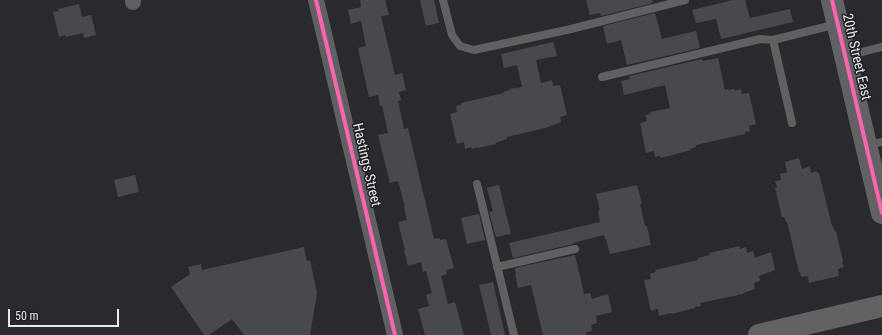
<!DOCTYPE html>
<html>
<head>
<meta charset="utf-8">
<style>
  body { margin:0 }
  #map { position:relative; width:882px; height:335px; overflow:hidden; background:#2a2a2e; font-family:"Roboto Condensed",sans-serif }
  canvas { display:block }
  .scale { position:absolute; left:8px; top:309px; width:111px; height:18px; box-sizing:border-box; border:2px solid #e9eaee; border-top:0; padding-left:5px; font-size:12px; line-height:14px; white-space:nowrap; color:#e9eaee; -webkit-text-stroke:3px #1f1f25; paint-order:stroke }
</style>
</head>
<body>
<div id="map">
<canvas width="882" height="335"></canvas>
<div class="scale">50 m</div>
</div>
<script>
const c = document.querySelector('canvas').getContext('2d');
c.lineJoin = 'round';
function paint(path, color) {
  c.fillStyle = color;
  c.fill(path, 'evenodd');
}
function toPath(rows) {
  const path = new Path2D();
  for (const r of rows) {
    path.moveTo(r[0], r[1]);
    for (let i = 2; i < r.length; i += 2) path.lineTo(r[i], r[i + 1]);
  }
  return path;
}
function strokePath(path, color, width, dash) {
  c.strokeStyle = color;
  c.lineWidth = width;
  c.lineCap = dash ? 'butt' : 'round';
  c.setLineDash(dash || []);
  c.stroke(path);
}
function drawText(font, color, halo, rows, align = 'center') {
  c.font = font + ' "Roboto Condensed",sans-serif';
  c.lineWidth = 3;
  c.setLineDash([]);
  c.textBaseline = 'middle';
  c.strokeStyle = halo;
  c.fillStyle = color;
  for (const [text, x, y, turn = 0] of rows) {
    c.save();
    c.translate(x, y);
    c.rotate((+turn || 0) * Math.PI / 180);
    c.textAlign = isNaN(turn) ? turn : align;
    if (halo) c.strokeText(text, 0, 0);
    c.fillText(text, 0, 0);
    c.restore();
  }
}
paint(toPath([
  [360,0,385,0,389,15,381,16,395,75,402,73,406,90,399,92,401,100,398,101,404,129,408,128,434,239,440,238,440,240,446,239,454,268,446,270,447,274,441,276,448,304,455,302,464,335,425,335,418,309,429,306,426,295,432,293,426,271,423,272,421,262,408,266,404,250,405,250,398,222,407,220,404,207,405,207,398,181,390,183,378,135,388,133,382,106,380,106,378,95,369,97,358,48,366,46,361,21,351,24,348,10,361,7],
  [420,0,434,0,439,23,426,26],
  [586,0,652,0,653,3,601,16,600,13,590,15],
  [733,0,745,0,750,18,790,9,793,22,721,39,716,19,696,23,692,10],
  [79,4,82,17,91,15,96,35,84,38,83,33,66,37,65,35,59,37,53,12,59,11,58,9],
  [655,13,662,39,696,31,700,48,627,65,621,40,607,44,603,26],
  [553,42,557,56,536,60,541,83,552,80,553,86,560,85,567,115,560,117,561,122,555,124,555,125,549,126,549,127,507,137,507,139,495,143,496,144,478,148,478,147,472,149,471,147,465,149,464,142,457,144,450,114,457,112,456,106,461,105,461,103,504,93,503,92,510,90,509,89,522,87,517,65,504,68,501,54],
  [718,58,725,90,728,89,728,90,734,89,735,91,741,89,742,94,749,93,756,124,749,126,750,131,745,132,745,134,696,145,696,147,690,149,691,150,661,158,660,156,655,157,654,151,646,153,640,123,647,121,645,115,651,114,650,112,670,108,665,85,624,95,621,81,630,79,629,76,702,59,703,61],
  [799,158,802,169,810,166,811,173,817,171,817,173,819,173,832,226,833,226,835,232,836,231,843,261,842,262,844,267,838,269,839,276,809,283,808,276,801,277,800,272,799,272,787,222,786,222,784,217,782,217,775,188,777,187,775,181,781,180,780,174,787,172,785,162],
  [135,175,139,192,118,197,114,180],
  [499,185,511,234,496,237,489,212,493,211,487,188],
  [637,185,642,204,640,204,645,226,647,226,651,245,610,254,606,239,605,239,604,235,573,243,573,244,513,258,509,243,600,222,598,211,600,210,596,194],
  [479,214,485,240,467,244,461,218],
  [740,246,740,249,746,247,747,253,753,251,755,258,771,252,775,270,759,276,760,281,754,283,755,289,743,293,743,294,700,303,701,306,695,307,695,308,672,314,671,313,659,316,658,309,651,311,644,280,651,279,650,274,656,272,655,270,698,260,698,258,710,255,709,253],
  [304,247,307,261,310,260,317,293,310,335,244,335,232,319,209,335,204,335,171,287,190,274,188,267,201,264,202,270],
  [575,255,584,294,590,293,592,299,608,294,612,312,596,316,597,323,591,325,592,331,586,332,587,335,543,335,531,285,518,288,515,273,516,273,515,268],
  [493,282,505,335,491,335,479,285]
]), '#48484f');
strokePath(toPath([
  [443,0,452,35,460,46,474,50,571,29,685,0],
  [773,40,792,123],
  [846,56,882,47],
  [602,77,760,39,773,40,837,24],
  [867,145,882,142],
  [477,184,514,335],
  [497,267,575,249]
]), '#606062', 8);
strokePath(toPath([
  [133,0,133,2],
  [316,0,395,335]
]), '#606062', 16);
strokePath(toPath([
  [832,0,882,213],
  [759,335,882,306]
]), '#626265', 22);
strokePath(toPath([
  [316,0,395,335],
  [832,0,882,213]
]), '#f766af', 4);
drawText('14px', '#e9eaee', '#1f1f25', [
  ["20th Street East",856,57,77],
  ["Hastings Street",366,165,77]
]);
</script>
</body>
</html>
